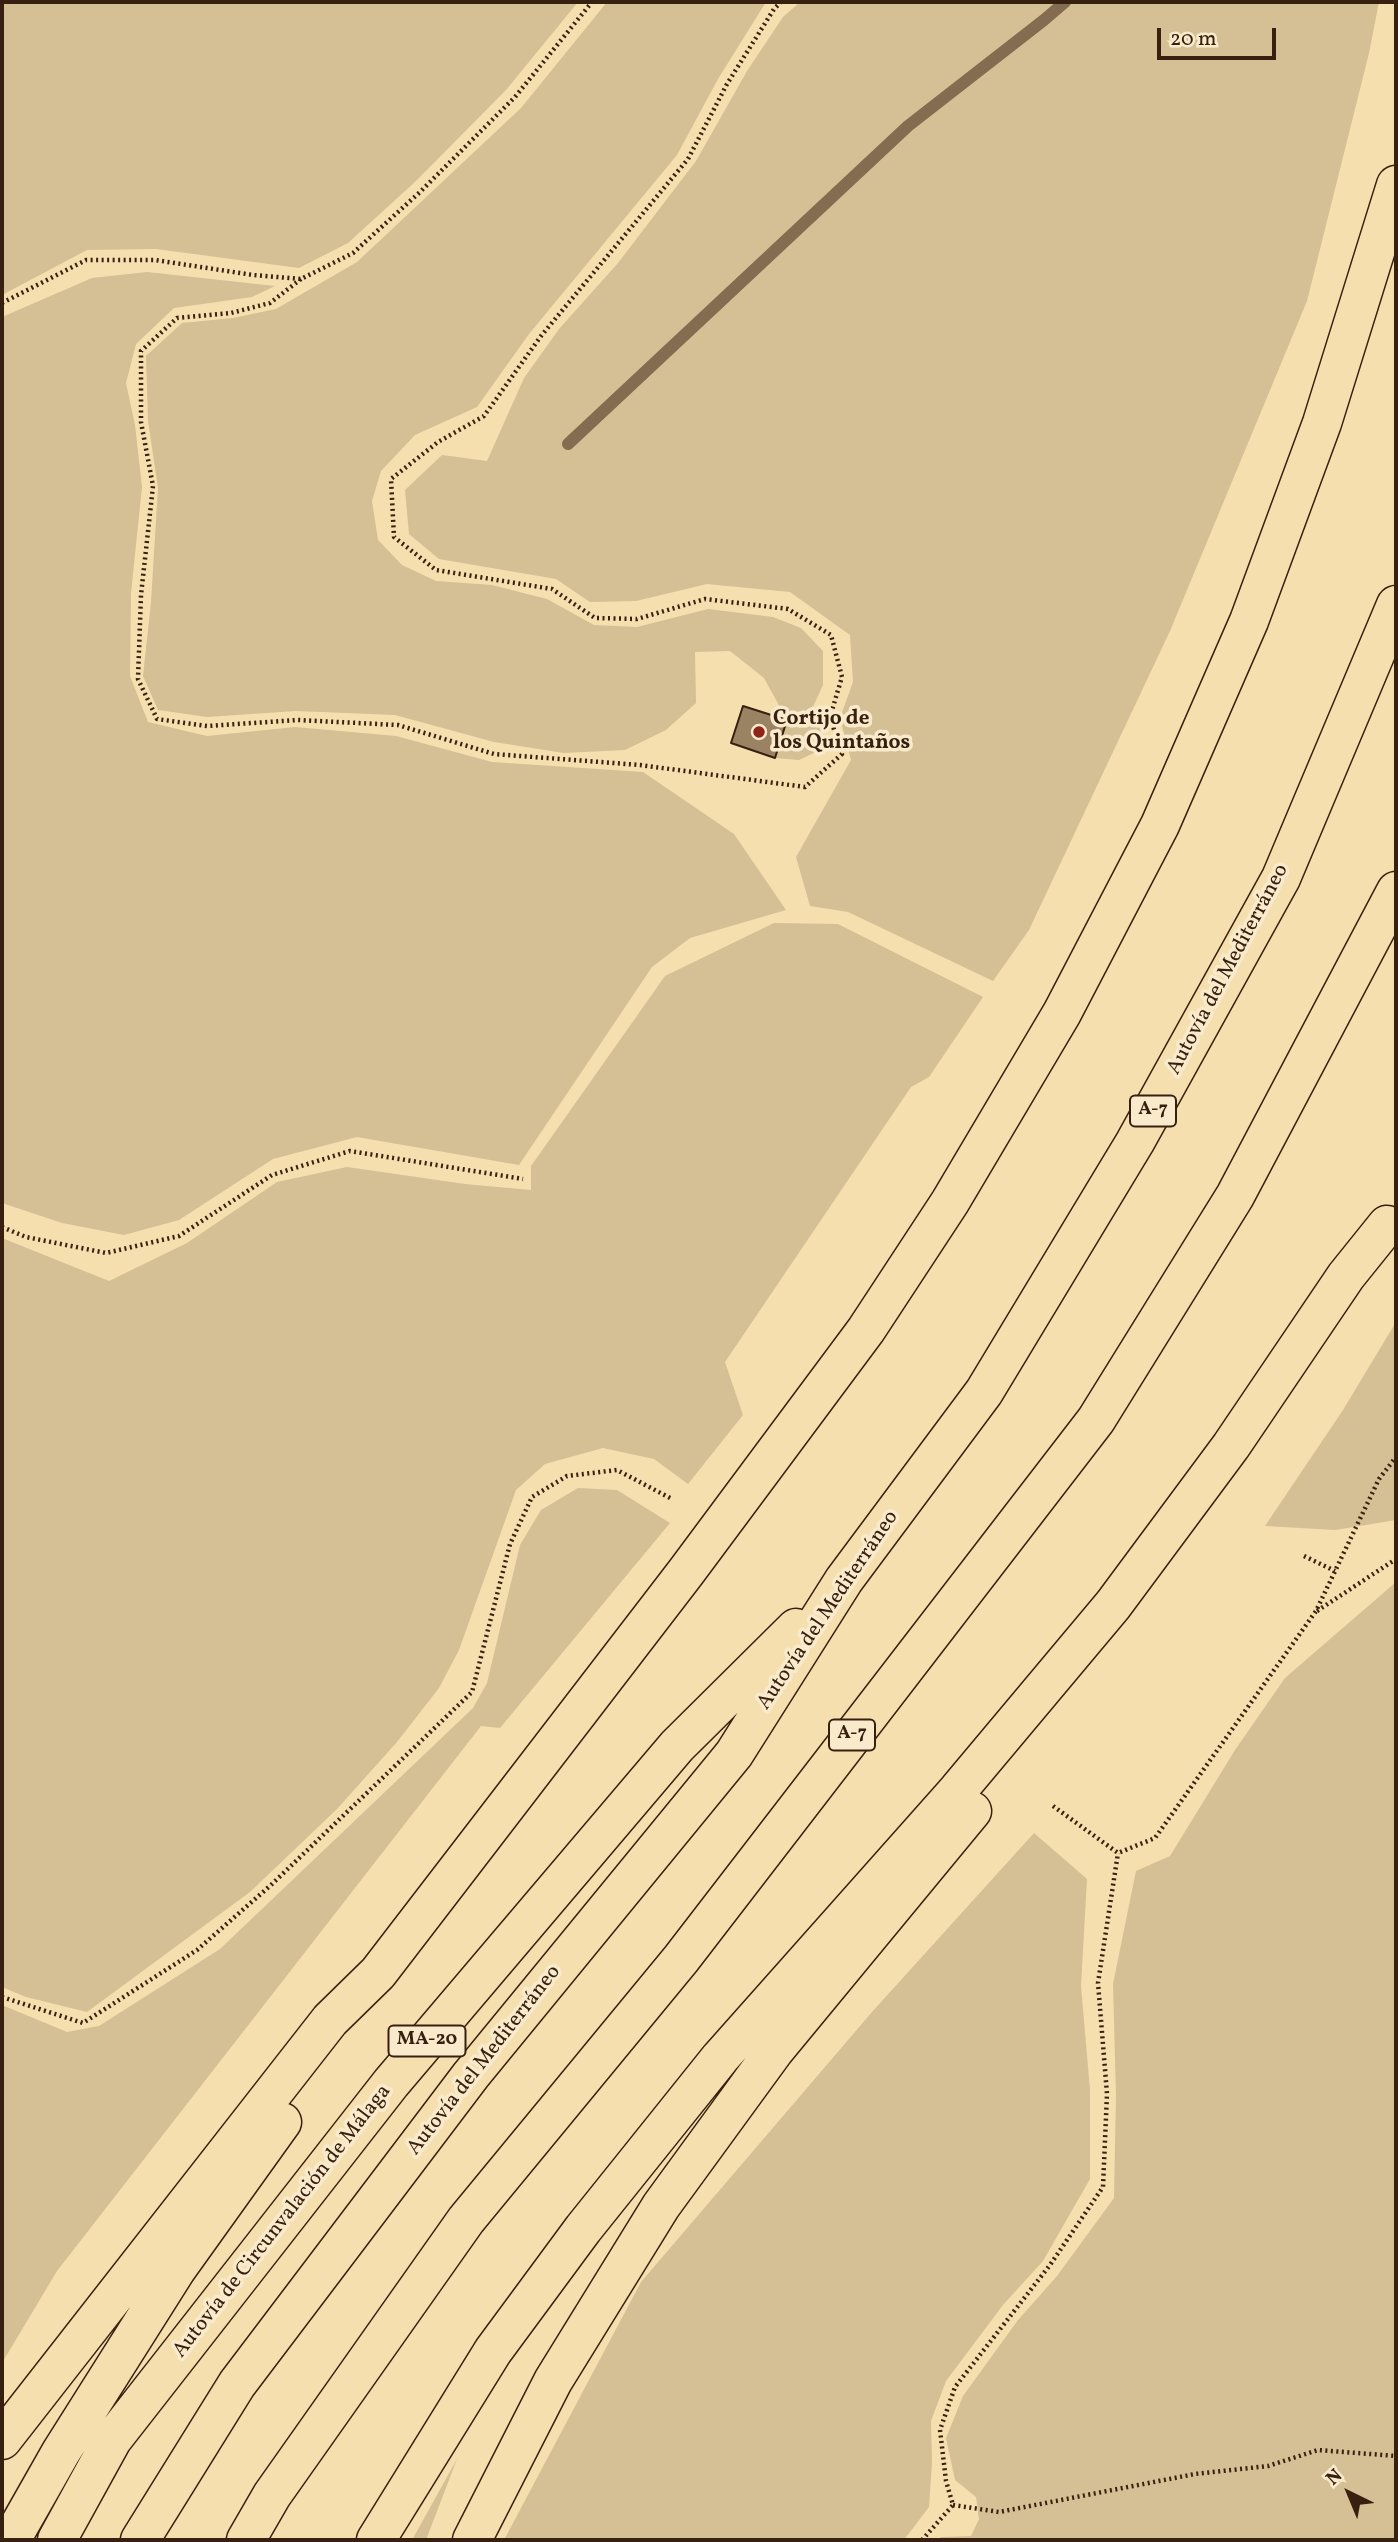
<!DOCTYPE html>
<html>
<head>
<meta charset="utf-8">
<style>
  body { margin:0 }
  #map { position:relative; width:1398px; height:2542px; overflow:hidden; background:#f5dfaf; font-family:Vollkorn,serif }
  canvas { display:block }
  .frame { position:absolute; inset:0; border:4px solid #382010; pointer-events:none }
  .north { position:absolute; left:1314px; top:2458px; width:70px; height:70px; -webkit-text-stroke:5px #f8eacb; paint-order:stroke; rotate:317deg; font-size:19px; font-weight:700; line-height:28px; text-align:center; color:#382010 }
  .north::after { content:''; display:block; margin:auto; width:24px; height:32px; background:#382010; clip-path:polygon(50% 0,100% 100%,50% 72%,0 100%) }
  .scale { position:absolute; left:1157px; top:28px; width:119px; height:32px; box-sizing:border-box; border:4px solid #382010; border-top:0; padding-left:9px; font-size:21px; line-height:24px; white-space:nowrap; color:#382010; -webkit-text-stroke:5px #f8eacb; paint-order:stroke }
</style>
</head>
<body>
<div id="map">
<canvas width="1398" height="2542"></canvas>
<div class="frame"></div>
<div class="north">N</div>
<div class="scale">20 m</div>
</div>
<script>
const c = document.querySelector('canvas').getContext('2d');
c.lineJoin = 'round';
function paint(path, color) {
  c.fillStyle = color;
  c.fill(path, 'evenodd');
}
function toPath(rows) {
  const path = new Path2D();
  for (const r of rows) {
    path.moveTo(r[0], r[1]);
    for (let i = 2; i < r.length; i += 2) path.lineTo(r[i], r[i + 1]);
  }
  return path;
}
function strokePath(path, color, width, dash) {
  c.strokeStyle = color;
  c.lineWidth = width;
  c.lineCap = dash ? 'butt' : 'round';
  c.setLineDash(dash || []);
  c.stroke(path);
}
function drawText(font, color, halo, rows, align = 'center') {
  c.font = font + ' Vollkorn,serif';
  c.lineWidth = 7;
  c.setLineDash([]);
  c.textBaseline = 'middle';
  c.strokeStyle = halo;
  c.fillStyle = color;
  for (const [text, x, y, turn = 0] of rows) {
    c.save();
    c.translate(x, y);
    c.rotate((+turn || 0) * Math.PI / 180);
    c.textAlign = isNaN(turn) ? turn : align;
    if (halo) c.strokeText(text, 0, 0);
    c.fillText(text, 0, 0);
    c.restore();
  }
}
paint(toPath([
  [2,2,578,2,506,90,416,181,348,243,299,268,156,249,87,250,2,295],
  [607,2,766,2,718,79,677,155,529,334,477,407,415,435,381,471,372,501,378,540,402,565,436,581,492,585,547,599,594,625,637,627,708,609,773,617,801,628,823,651,823,685,811,711,821,731,820,750,799,760,775,758,787,720,764,678,730,651,695,652,696,703,666,730,625,750,564,753,494,742,395,715,296,711,207,717,158,710,143,676,151,602,158,488,148,421,146,356,182,323,233,318,276,309,357,262,521,108],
  [800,2,1379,2,1369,53,1307,301,1170,631,1029,930,993,981,848,912,810,906,796,857,851,760,840,718,853,682,850,635,790,592,707,584,636,601,590,602,556,579,439,559,409,534,405,490,442,455,487,461,524,378,559,329,618,263,696,161,747,71,783,17],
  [147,272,275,286,252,297,174,308,136,344,126,383,135,425,142,487,131,593,130,676,148,722,207,736,295,727,396,736,492,762,643,772,734,834,786,910,690,938,652,967,519,1165,357,1137,273,1159,179,1220,124,1235,62,1223,2,1203,2,317,92,278],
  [774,923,838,924,983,997,929,1077,911,1087,725,1362,743,1415,688,1484,654,1459,603,1448,545,1464,516,1490,459,1650,439,1688,397,1742,337,1809,250,1892,87,2012,26,1997,2,1987,2,1238,109,1281,187,1243,277,1182,347,1167,465,1184,531,1190,531,1166,665,976],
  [1396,1322,1396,1520,1335,1530,1265,1526,1343,1410],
  [578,1488,617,1490,670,1523,500,1728,481,1726,57,2271,2,2363,2,2005,67,2032,99,2026,220,1949,473,1708,487,1683,520,1545,541,1510],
  [1396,1582,1396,2540,939,2540,941,2537,971,2536,979,2519,976,2497,955,2480,946,2438,963,2396,1018,2320,1057,2276,1114,2198,1116,2096,1113,1984,1136,1871,1170,1856,1235,1750,1285,1678],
  [1034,1833,1087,1879,1081,1986,1090,2090,1090,2179,1043,2261,1003,2305,946,2381,931,2421,932,2463,929,2507,904,2540,504,2540,641,2282,872,2012],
  [457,2459,426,2540,412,2540]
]), '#d5bf94');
strokePath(toPath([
  [568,444,908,126,1044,20,1065,2]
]), '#836c4f', 12);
const building = toPath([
  [743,706,787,720,775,758,731,743,743,706]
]);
paint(building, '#9a8363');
strokePath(building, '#382010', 2);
const highway = toPath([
  [2,2440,330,2020,378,1973,686,1572,866,1330,950,1202,1062,1013,1160,825,1249,621,1322,423,1396,185],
  [11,2540,61,2452,176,2270,282,2122],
  [57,2540,112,2440,391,2083,677,1746,796,1628],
  [140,2540,237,2384,471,2075,734,1754,844,1580,984,1392,1135,1142,1281,878,1396,605],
  [246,2540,272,2495,466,2220,681,1959,1096,1420,1235,1196,1396,891],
  [376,2540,493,2351,583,2229,720,2058,958,1790,1113,1605,1231,1446,1346,1276,1387,1225],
  [472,2540,553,2381,661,2206,774,2051,972,1811]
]);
strokePath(highway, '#382010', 41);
strokePath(toPath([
  [301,279,270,303,231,313,177,318,141,351,141,422,153,486,141,595,138,679,157,719,207,726,298,720,398,725,494,754,640,765,805,787,842,754,830,717,842,677,831,635,788,609,705,599,637,619,595,618,552,589,436,570,394,537,391,479,438,442,484,416,541,336,688,159,727,84,774,9,781,2],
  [2,303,86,260,155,260,253,275,301,279,353,253,420,192,515,97,592,2],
  [2,1227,26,1237,106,1253,179,1236,272,1175,350,1151,523,1179],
  [1304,1556,1335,1571],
  [1317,1611,1396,1559],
  [1053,1806,1118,1853,1155,1838,1316,1611,1379,1479,1396,1457],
  [2,1997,83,2023,197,1950,271,1885,472,1692,510,1544,532,1497,567,1476,617,1470,672,1499],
  [953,2505,999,2512,1195,2474,1268,2466,1318,2450,1396,2456],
  [922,2540,953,2505,946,2481,940,2430,955,2387,1050,2265,1103,2187,1107,2094,1098,1983,1118,1853]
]), '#382010', 4.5, [2, 3.5]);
strokePath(highway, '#f5dfaf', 38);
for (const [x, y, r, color] of [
  [759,732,7,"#8f2418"]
]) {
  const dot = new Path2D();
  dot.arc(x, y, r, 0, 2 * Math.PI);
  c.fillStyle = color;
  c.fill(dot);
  strokePath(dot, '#f8eacb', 2.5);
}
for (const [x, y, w] of [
  [1153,1111,46],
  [852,1735,46],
  [427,2041,77]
]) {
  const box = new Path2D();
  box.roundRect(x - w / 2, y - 15.5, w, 31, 5);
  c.fillStyle = '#f8eacb';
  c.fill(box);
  strokePath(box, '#382010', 2);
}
drawText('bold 19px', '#382010', null, [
  ["A-7",1153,1111],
  ["A-7",852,1735],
  ["MA-20",427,2041]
]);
drawText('bold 21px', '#382010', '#f8eacb', [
  ["Cortijo de",773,720],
  ["los Quintaños",773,744]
], 'left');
drawText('21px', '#382010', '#f8eacb', [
  ["Autovía del Mediterráneo",1229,970,-62],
  ["Autovía del Mediterráneo",829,1611,-56],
  ["Autovía del Mediterráneo",485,2061,-52],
  ["Autovía de Circunvalación de Málaga",283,2222,-52]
]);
</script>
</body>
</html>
